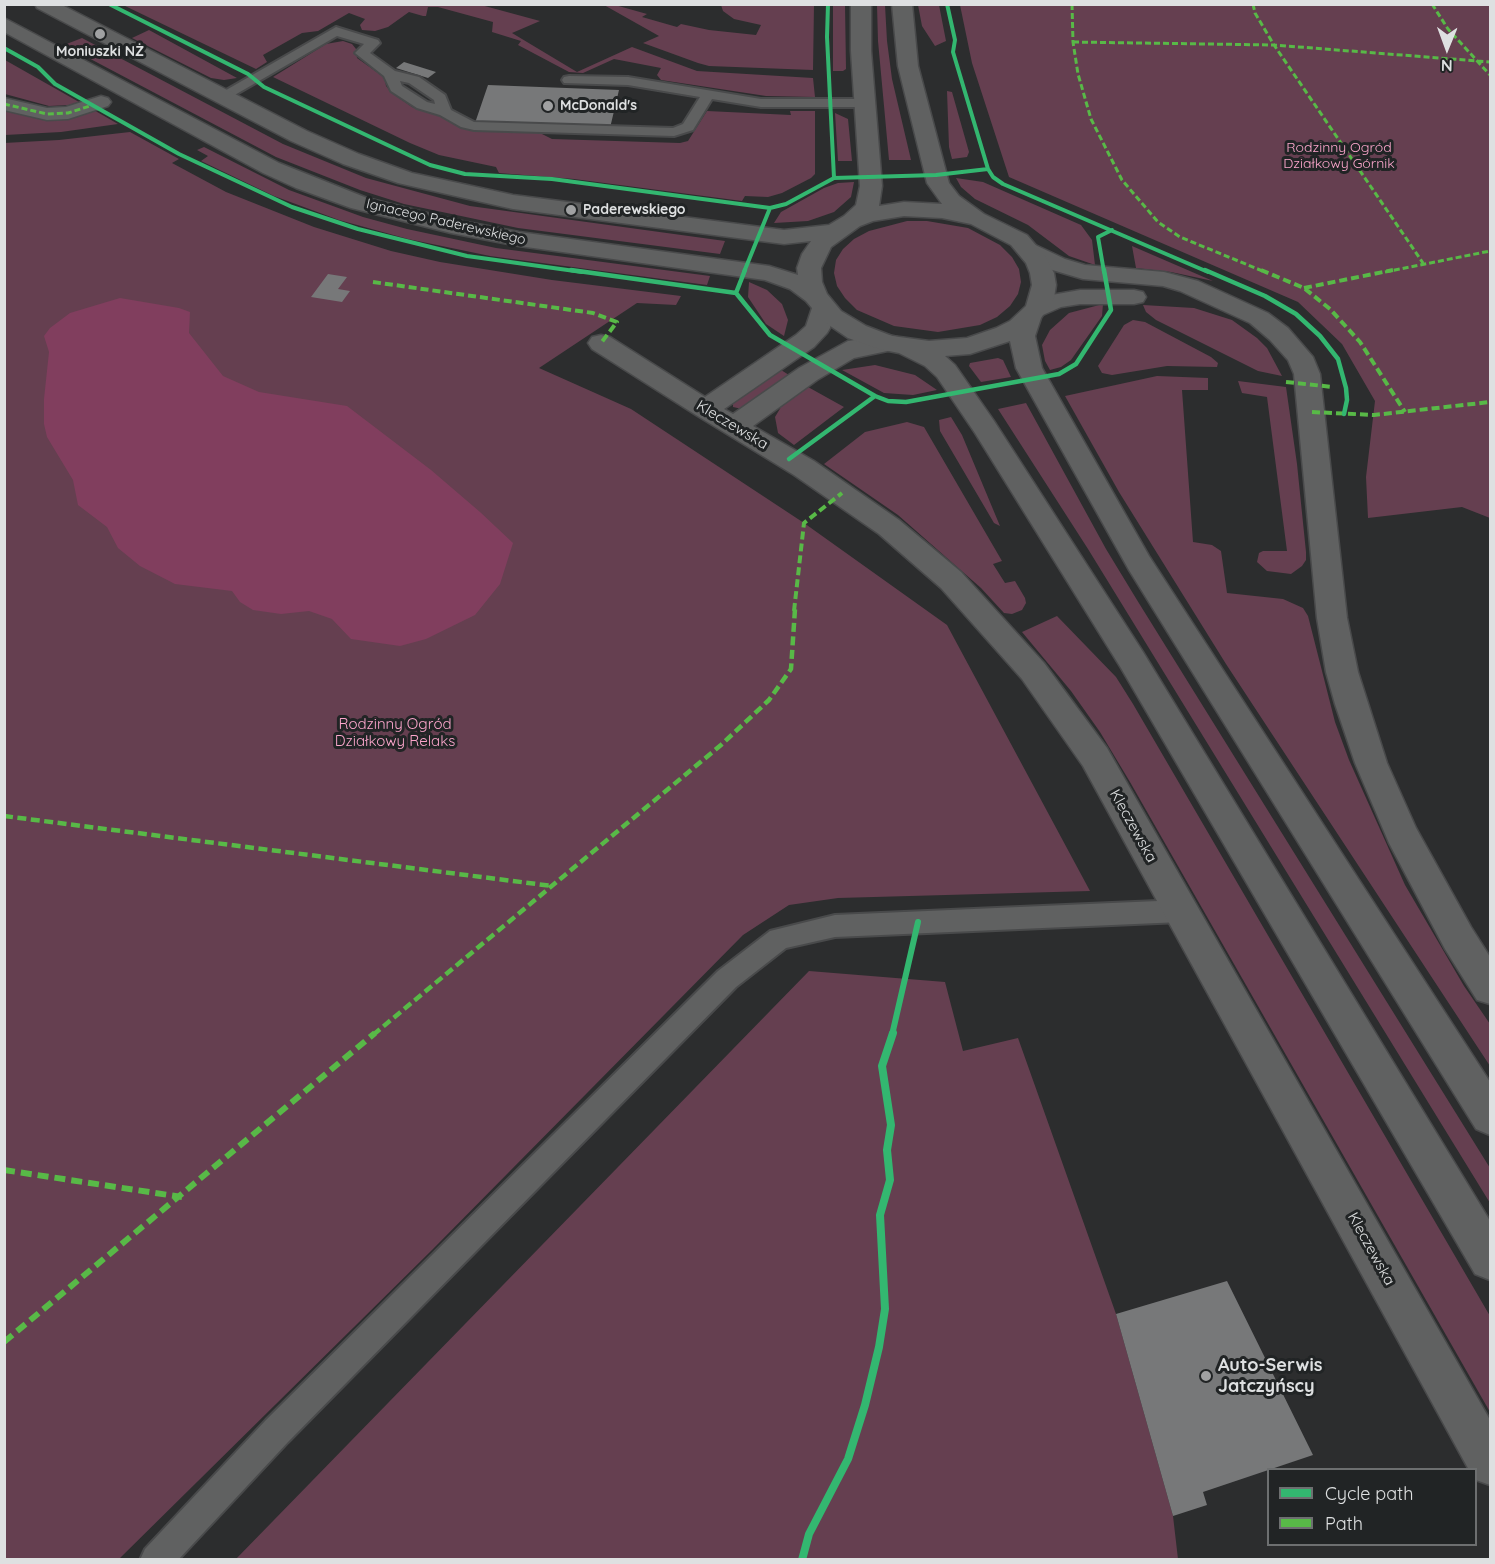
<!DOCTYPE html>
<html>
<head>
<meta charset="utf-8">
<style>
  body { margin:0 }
  #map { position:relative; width:1495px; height:1564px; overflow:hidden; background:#2c2d2e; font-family:Quicksand,sans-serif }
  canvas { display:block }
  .frame { position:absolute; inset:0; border:6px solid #dee0e1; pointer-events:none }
  .legend { position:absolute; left:1267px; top:1468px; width:210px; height:78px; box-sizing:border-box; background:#212425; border:2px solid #6d6f70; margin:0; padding:8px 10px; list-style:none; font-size:18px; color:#dee0e1 }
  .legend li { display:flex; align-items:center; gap:12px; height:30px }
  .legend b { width:30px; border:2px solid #6d6f70 }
  .north { position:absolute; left:1417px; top:18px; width:60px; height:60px; -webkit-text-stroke:4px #212425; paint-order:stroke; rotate:181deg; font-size:16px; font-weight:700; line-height:24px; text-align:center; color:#dee0e1 }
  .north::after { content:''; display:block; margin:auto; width:21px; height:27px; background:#dee0e1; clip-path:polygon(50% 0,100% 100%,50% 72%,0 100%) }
</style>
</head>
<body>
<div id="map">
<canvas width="1495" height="1564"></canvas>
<div class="frame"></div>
<ul class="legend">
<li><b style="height:8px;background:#33b770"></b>Cycle path</li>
<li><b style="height:8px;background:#58b947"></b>Path</li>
</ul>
<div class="north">N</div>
</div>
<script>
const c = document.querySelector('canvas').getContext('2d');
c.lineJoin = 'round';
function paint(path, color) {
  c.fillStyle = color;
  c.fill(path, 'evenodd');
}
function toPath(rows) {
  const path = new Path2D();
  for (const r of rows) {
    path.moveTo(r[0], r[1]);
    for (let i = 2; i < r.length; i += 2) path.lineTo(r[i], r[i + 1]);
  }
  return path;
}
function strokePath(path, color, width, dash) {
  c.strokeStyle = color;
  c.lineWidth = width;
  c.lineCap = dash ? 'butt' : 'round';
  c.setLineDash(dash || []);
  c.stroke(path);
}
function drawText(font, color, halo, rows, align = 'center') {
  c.font = font + ' Quicksand,sans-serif';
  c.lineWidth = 6;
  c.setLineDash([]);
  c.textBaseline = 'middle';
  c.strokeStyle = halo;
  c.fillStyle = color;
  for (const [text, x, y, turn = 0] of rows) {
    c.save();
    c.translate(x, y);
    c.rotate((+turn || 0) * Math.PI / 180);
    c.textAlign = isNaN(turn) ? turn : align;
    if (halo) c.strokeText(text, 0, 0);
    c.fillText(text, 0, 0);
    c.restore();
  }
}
paint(toPath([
  [123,5,481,5,540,21,512,33,577,72,632,47,697,71,813,78,815,97,766,96,661,80,657,75,661,68,614,59,583,73,569,72,518,45,521,41,492,32,493,22,438,7,428,7,426,16,423,16,409,12,388,27,375,31,362,30,360,25,365,19,349,13,318,31,302,33,263,55,267,62,256,69],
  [740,5,814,5,813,70,709,66,698,63,643,43,659,36,604,5,615,5,647,14,642,17,677,27,681,24,709,30,756,35,761,25,734,19,723,11,721,5],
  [833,5,845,5,846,69,843,71,833,71],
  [877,5,885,5,887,41,892,79,911,160,889,160,878,41],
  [918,5,939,5,946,41,935,46,922,26],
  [960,5,1490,5,1490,518,1462,507,1368,518,1366,477,1375,401,1342,344,1298,302,1009,177,972,63],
  [149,30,237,78,224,80,211,78,132,38],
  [82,38,283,144,366,178,470,206,725,241,720,254,518,228,404,204,360,190,276,157,64,45],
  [343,41,352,44,356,49,357,58,385,78,386,86,392,93,412,107,438,114,464,129,540,133,552,139,680,143,688,141,707,111,791,115,790,111,815,111,815,174,811,178,782,193,768,197,745,196,742,201,574,179,499,173,496,167,439,155,410,143,273,77,326,44],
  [4,60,5,60,79,102,69,105,49,106,5,94],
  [947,91,952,92,969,152,967,157,952,159,949,147],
  [92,109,118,124,61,132,5,135,4,110,42,118],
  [835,113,848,119,852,161,838,161],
  [130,132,179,159,172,163,226,192,314,227,391,251,440,262,552,280,681,296,676,305,637,303,539,368,631,409,804,523,947,625,1090,891,838,898,789,905,743,935,432,1250,119,1559,5,1559,4,143,59,140],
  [204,147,289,190,363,217,407,229,496,248,710,276,707,285,490,256,408,239,339,220,274,196,201,161,208,156,197,150],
  [956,178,983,182,1081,225,1092,240,1095,265,1069,256,1028,225,975,199,961,187],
  [854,182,851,197,834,212,808,221,774,223,781,212,824,188,838,183],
  [907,221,927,221,968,228,1000,245,1012,257,1019,269,1021,282,1018,294,1010,306,997,317,980,325,938,332,894,326,857,310,845,298,837,286,834,273,836,260,843,249,854,239,869,231],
  [1132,246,1213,281,1171,272,1136,268],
  [749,282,767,290,782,304,788,320,784,336,766,324,748,297],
  [1103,304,1102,316,1071,360,1061,367,1050,370,1045,361,1042,345,1050,330,1069,313],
  [1143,305,1194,308,1232,320,1257,338,1267,348,1282,376,1258,371,1156,320,1146,312],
  [1133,320,1145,322,1211,357,1218,363,1217,367,1167,366,1112,375,1102,373,1098,366,1124,325],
  [998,358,1003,360,1011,377,981,382,969,366,970,363],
  [875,365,915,375,937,390,913,395,884,393,842,370],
  [781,370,789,375,742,409,733,407,733,403],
  [1157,376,1208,378,1208,390,1182,390,1193,542,1212,545,1221,551,1227,593,1283,599,1303,608,1308,616,1335,722,1349,760,1405,885,1464,986,1490,1024,1490,1066,1226,664,1119,492,1065,396],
  [1238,381,1286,387,1297,464,1306,552,1306,560,1302,566,1291,574,1267,571,1257,562,1259,553,1263,551,1287,551,1267,397,1242,393],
  [808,387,844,407,794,445,778,433,775,417,781,407],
  [1026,403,1106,549,1137,600,1490,1168,1490,1203,1088,549,998,409],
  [951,417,962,435,1000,526,994,523,940,431,939,420],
  [907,422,924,427,1002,561,993,564,1005,583,1015,581,1025,598,1026,603,1022,610,1012,614,1004,613,981,588,898,515,824,464,865,432],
  [1057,616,1116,677,1133,704,1490,1316,1490,1412,1130,782,1100,732,1071,691,1022,632],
  [809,971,945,982,963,1051,1018,1038,1116,1314,1173,1516,1178,1559,235,1560]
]), '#653f50');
paint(toPath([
  [120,298,179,308,190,312,189,333,223,376,259,392,347,406,431,470,480,512,513,543,500,584,475,615,426,639,400,646,351,639,332,619,309,611,281,614,253,610,240,602,232,591,175,584,140,566,118,548,107,527,78,505,73,480,47,437,44,424,44,399,49,352,44,336,50,328,70,313]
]), '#813e5e');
paint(toPath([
  [404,62,436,72,428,78,396,68],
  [488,85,619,90,610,128,475,123],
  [328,274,347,277,338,289,350,291,342,302,311,297],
  [1227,1281,1313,1455,1203,1492,1207,1505,1173,1516,1116,1314]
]), '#777879');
const lane = toPath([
  [336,27,378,40,380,43,370,53,395,71,419,77,445,95,451,110,474,122,673,128,683,124,700,97,628,85,564,83,562,80,564,77,569,76,628,77,761,99,866,99,873,103,866,107,761,107,712,99,693,130,674,136,474,130,461,127,440,115,417,108,391,91,384,76,355,53,364,44,337,36,226,100,216,100,214,97,336,27],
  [400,81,409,83,434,100,435,104,427,102,402,86,400,81],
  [1181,900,1190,904,1193,911,1190,918,1181,922,835,937,786,948,736,987,288,1442,178,1560,140,1560,145,1549,266,1420,718,971,770,931,835,915,1181,900]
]);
const street = toPath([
  [101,96,108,98,111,102,108,106,68,119,47,120,4,110,4,98,47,108,66,107,101,96],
  [1029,242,1065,259,1085,265,1164,272,1198,281,1268,313,1288,328,1313,357,1320,374,1347,618,1358,672,1387,763,1416,828,1471,927,1490,957,1490,1004,1477,1000,1445,949,1389,843,1355,763,1335,704,1326,672,1317,618,1294,374,1288,360,1270,340,1250,323,1180,291,1163,286,1083,279,1049,269,1021,254,1017,249,1021,244,1029,242],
  [1080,290,1134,290,1143,292,1146,297,1143,302,1134,304,1080,304,1061,307,1036,318,1027,315,1024,310,1027,305,1046,296,1080,290],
  [823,299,832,302,835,307,830,328,827,333,814,347,724,409,733,414,799,368,848,341,888,335,897,337,901,343,897,349,854,358,817,380,753,426,814,461,899,520,961,572,1044,663,1107,748,1490,1420,1490,1485,1476,1480,1476,1470,1469,1470,1083,766,1022,679,941,588,879,534,794,475,696,415,592,349,588,343,592,337,601,335,610,337,705,397,796,335,806,326,814,302,823,299]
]);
const secondary = toPath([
  [35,4,60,4,307,131,359,154,412,173,513,195,784,230,829,225,844,216,856,205,860,186,851,51,851,4,871,4,871,51,882,186,879,206,904,202,942,204,927,183,898,66,892,4,912,4,918,66,949,183,959,196,984,214,1027,235,1045,256,1054,273,1056,285,1054,298,1041,318,1035,336,1042,368,1149,556,1490,1082,1490,1135,1476,1129,1129,570,1016,368,1010,341,970,354,945,356,955,365,994,421,1143,652,1490,1221,1490,1280,1475,1274,1121,668,975,433,937,377,925,366,899,353,879,349,848,338,823,321,806,301,790,289,765,280,519,246,451,233,351,208,296,188,263,173,4,32,4,18,279,163,367,198,451,219,519,232,769,266,798,275,797,268,802,254,811,241,784,244,513,209,398,183,343,164,291,141,37,8,35,4],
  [904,216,942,218,971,224,1011,245,1026,263,1030,273,1032,285,1026,306,1010,321,996,328,967,338,929,341,892,336,866,326,841,311,827,294,822,282,821,268,831,247,860,226,873,221,904,216]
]);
strokePath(lane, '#494a4b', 4);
strokePath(street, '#494a4b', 3);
strokePath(secondary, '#494a4b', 3);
paint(lane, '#606161');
paint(street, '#606161');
paint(secondary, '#606161');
strokePath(toPath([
  [1072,4,1073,42,1078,74,1091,119,1122,180,1158,222,1180,237,1265,272],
  [1253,4,1255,13,1274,45,1423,263],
  [1432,4,1448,29,1490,75],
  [1073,42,1274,45,1490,62],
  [4,104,47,114,68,113,93,105],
  [1385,272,1490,251]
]), '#58b947', 3, [6, 3]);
strokePath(toPath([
  [1261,270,1304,288,1330,309,1360,342,1405,412],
  [373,282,593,313,617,322,601,343],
  [1304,288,1393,270],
  [1286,382,1333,387],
  [1312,412,1374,415,1490,402],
  [794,611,804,523,842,493]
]), '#58b947', 4, [8, 4]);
strokePath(toPath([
  [4,816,552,886],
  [373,1035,721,745,769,700,791,669,795,609]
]), '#58b947', 4.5, [9, 4.5]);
strokePath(toPath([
  [4,1170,182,1197],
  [4,1342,375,1033]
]), '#58b947', 6, [11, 6]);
strokePath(toPath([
  [109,4,248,74,264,87,430,165,465,174,552,179,770,208,786,204,834,178,827,37,828,4],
  [947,4,955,40,953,52,988,169,993,177,1003,184,1208,272],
  [4,48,38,67,55,84,179,154,292,207,358,229,467,256,582,272],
  [834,178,936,175,988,169],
  [744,272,770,208],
  [1104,272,1098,237,1112,230]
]), '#33b770', 4);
strokePath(toPath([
  [571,270,736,293,770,335,875,396,888,401,906,402,1059,374,1076,364,1111,310,1104,270],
  [1205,270,1265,296,1296,314,1320,336,1338,359,1346,388,1347,400,1344,414],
  [736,293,745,270],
  [789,459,875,396]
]), '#33b770', 4.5);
strokePath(toPath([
  [892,1035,918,922]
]), '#33b770', 6);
strokePath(toPath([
  [802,1560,809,1534,848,1459,865,1405,879,1347,885,1309,880,1215,890,1180,887,1150,891,1125,882,1066,893,1033]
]), '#33b770', 8);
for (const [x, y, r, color] of [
  [100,34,6,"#a0a1a2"],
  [548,106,6,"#a0a1a2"],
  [571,210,6,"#a0a1a2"],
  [1206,1376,6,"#a0a1a2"]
]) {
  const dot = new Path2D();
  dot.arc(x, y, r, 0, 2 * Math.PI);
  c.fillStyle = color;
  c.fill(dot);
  strokePath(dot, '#212425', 2);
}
drawText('bold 14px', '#dee0e1', '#212425', [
  ["Moniuszki NŻ",100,52,"center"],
  ["McDonald's",560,106],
  ["Paderewskiego",583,210]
], 'left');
drawText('14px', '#fca6cc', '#212425', [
  ["Rodzinny Ogród",1339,148],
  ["Działkowy Górnik",1339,164]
]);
drawText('14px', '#dee0e1', '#212425', [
  ["Ignacego Paderewskiego",446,222,13]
]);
drawText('15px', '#dee0e1', '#212425', [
  ["Kleczewska",732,425,31],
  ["Kleczewska",1133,826,61],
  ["Kleczewska",1371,1249,61]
]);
drawText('15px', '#fca6cc', '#212425', [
  ["Rodzinny Ogród",395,724],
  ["Działkowy Relaks",395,741]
]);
drawText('bold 18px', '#dee0e1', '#212425', [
  ["Auto-Serwis",1218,1366],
  ["Jatczyńscy",1218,1387]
], 'left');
</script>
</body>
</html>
